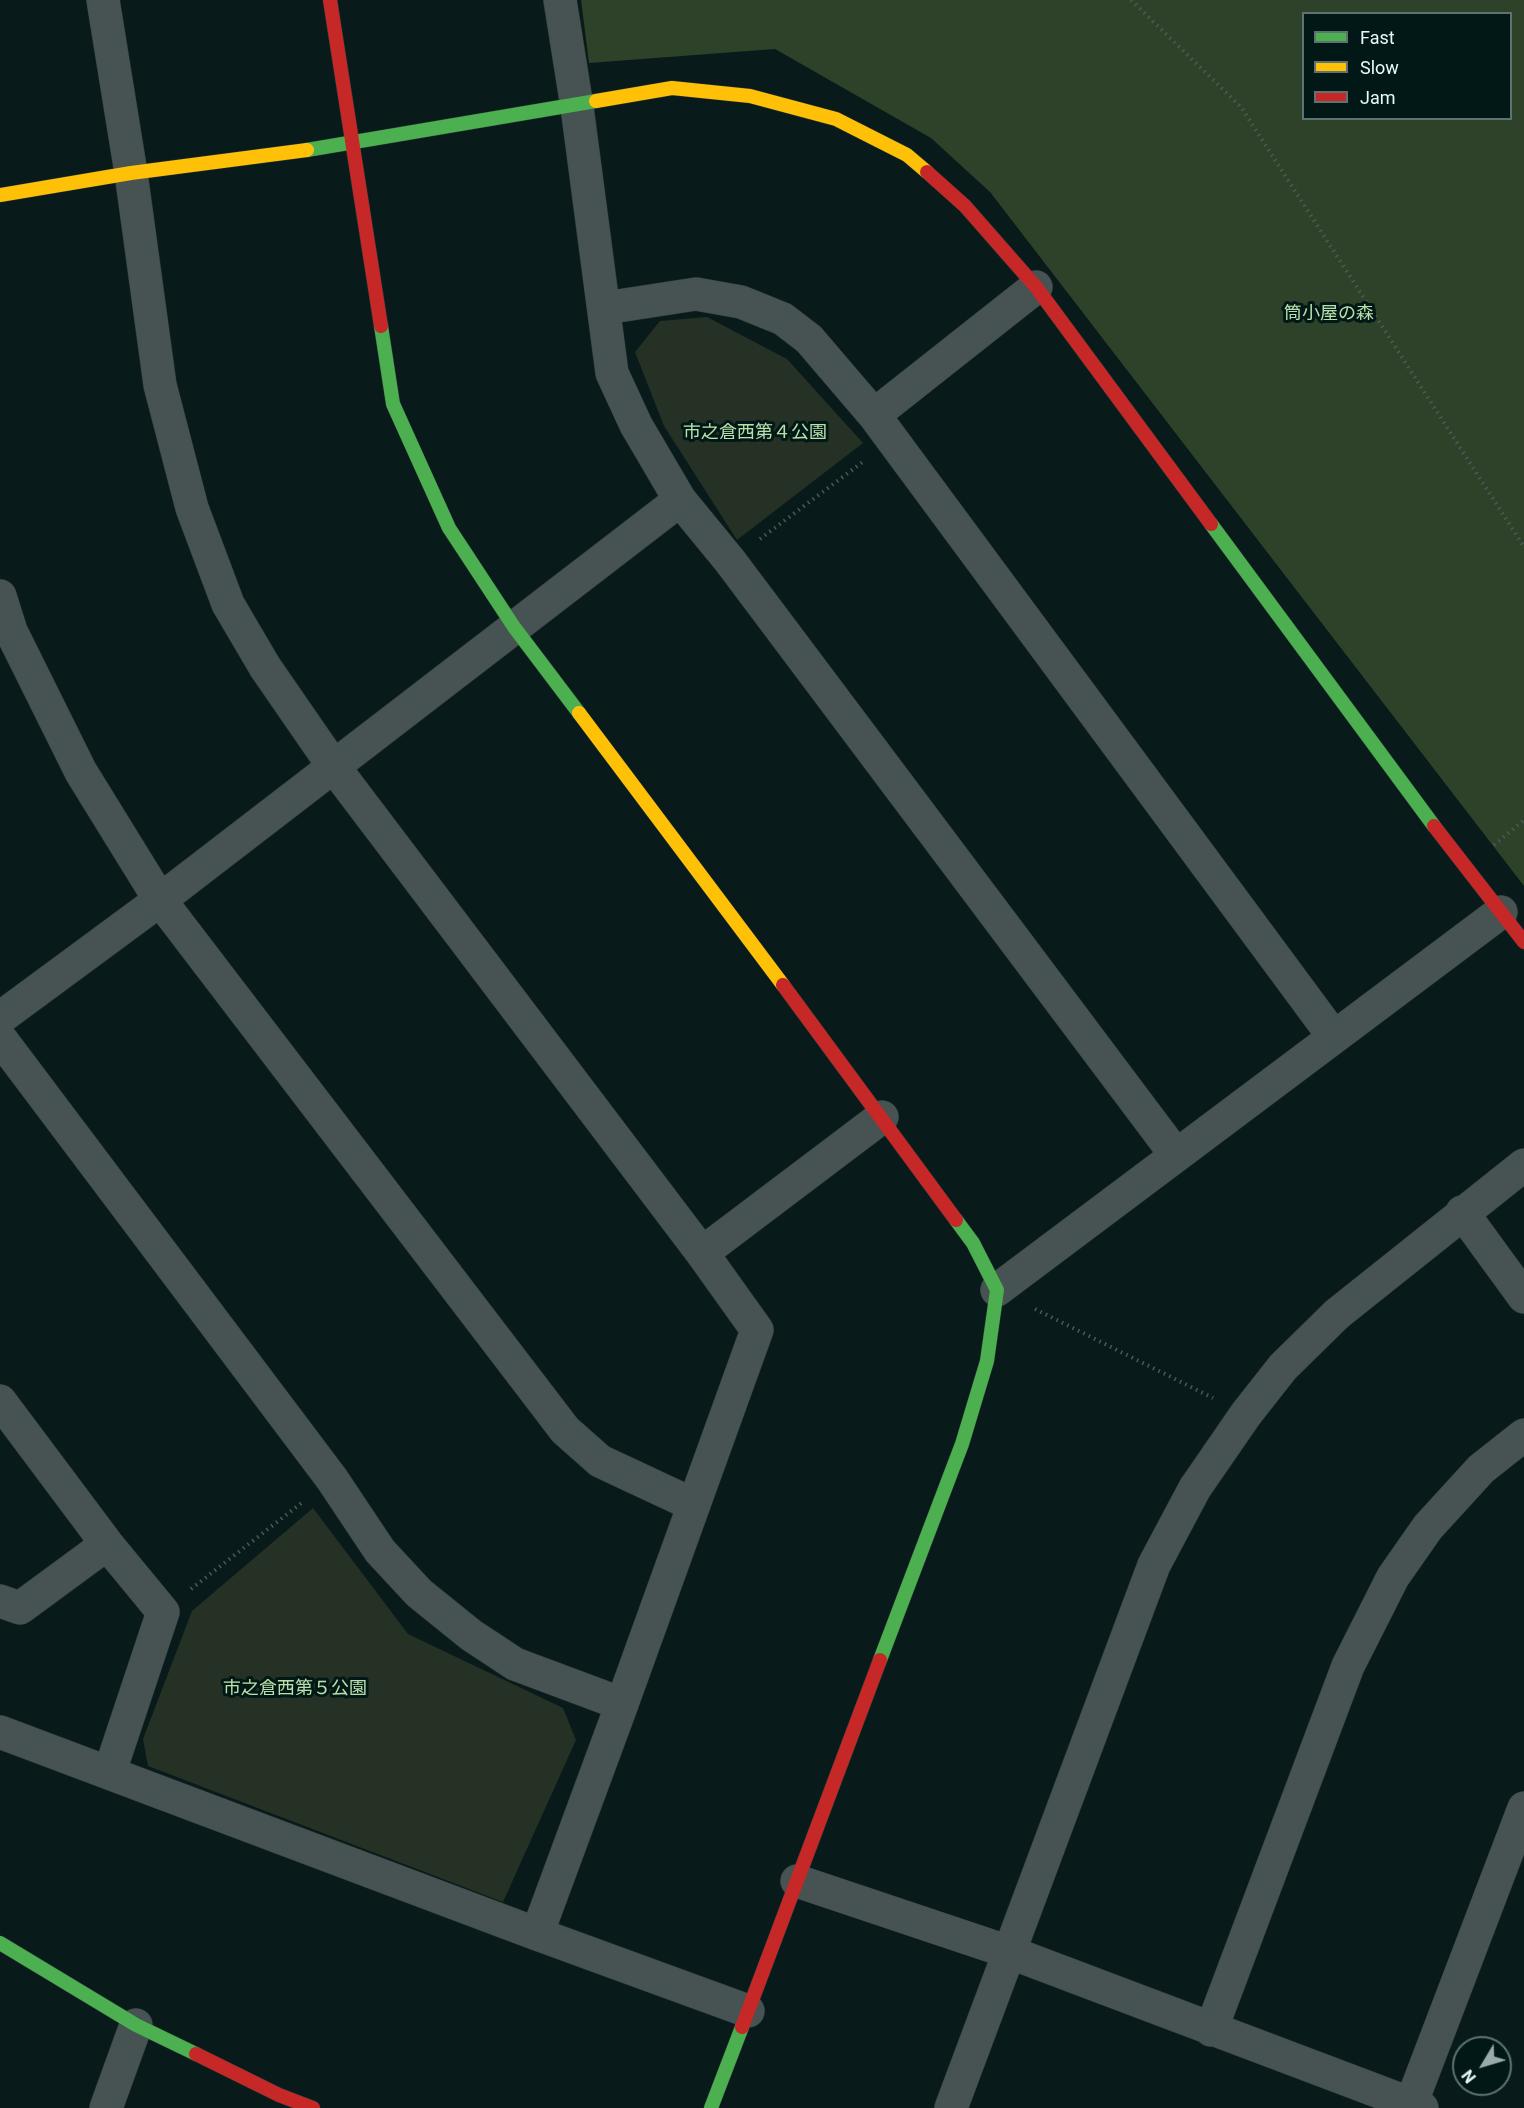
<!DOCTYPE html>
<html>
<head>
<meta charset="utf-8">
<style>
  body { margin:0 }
  #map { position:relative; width:1524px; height:2108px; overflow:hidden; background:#081a1a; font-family:Roboto,sans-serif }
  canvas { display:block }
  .legend { position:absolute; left:1302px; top:12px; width:210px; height:108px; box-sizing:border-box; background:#011817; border:2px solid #5d7271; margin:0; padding:8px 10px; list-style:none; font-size:18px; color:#e7f9f8 }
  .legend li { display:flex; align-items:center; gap:12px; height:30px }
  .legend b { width:30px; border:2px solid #5d7271 }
  .north { position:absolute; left:1452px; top:2036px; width:60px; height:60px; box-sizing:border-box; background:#011817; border:2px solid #5d7271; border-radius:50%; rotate:232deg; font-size:16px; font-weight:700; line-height:24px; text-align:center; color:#e7f9f8 }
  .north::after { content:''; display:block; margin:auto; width:21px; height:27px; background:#99abaa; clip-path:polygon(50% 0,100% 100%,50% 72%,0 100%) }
</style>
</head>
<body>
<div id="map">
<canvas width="1524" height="2108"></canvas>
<ul class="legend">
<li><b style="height:8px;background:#4caf50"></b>Fast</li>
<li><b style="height:8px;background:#ffc107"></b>Slow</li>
<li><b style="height:8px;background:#c62828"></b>Jam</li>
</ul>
<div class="north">N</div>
</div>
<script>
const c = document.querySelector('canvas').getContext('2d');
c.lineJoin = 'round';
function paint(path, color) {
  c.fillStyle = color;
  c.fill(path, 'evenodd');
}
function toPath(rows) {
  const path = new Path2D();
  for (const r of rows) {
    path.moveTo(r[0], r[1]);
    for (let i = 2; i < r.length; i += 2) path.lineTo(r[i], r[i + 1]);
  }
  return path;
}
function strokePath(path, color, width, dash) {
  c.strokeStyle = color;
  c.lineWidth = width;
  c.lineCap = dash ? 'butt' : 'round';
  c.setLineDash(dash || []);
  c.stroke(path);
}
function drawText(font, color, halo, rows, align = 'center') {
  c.font = font + ' Roboto,"Noto Sans JP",sans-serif';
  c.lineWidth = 6;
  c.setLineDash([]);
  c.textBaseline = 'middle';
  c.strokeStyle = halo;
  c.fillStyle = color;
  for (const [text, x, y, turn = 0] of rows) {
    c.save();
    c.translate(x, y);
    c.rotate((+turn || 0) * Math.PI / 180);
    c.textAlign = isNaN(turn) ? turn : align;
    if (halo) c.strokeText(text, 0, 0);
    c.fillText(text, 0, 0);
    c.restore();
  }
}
paint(toPath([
  [707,317,787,359,863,443,737,540,664,426,635,352,660,321],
  [313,1508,408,1634,563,1708,576,1740,503,1902,148,1766,143,1739,192,1611]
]), '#253124');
paint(toPath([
  [581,0,1524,0,1524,886,990,192,931,138,775,49,589,63],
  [1304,14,1510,14,1510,118,1304,118]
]), '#2d4229');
const street = toPath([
  [103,0,131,173,160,385,192,508,228,604,265,667,334,767,702,1253,757,1330,622,1704],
  [560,0,577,107,612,373,636,425,680,500,730,561,1176,1155],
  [605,308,696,294,741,302,783,319,809,339,874,415,1334,1037],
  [874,415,1036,287],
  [0,596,11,631,81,772,160,900,565,1430,600,1461,694,1505],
  [0,1018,160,900,680,500],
  [0,1038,332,1479,380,1551,419,1593,471,1635,515,1664,622,1704,537,1934,748,2011],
  [1462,1212,1524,1297],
  [702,1253,882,1117],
  [997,1290,1501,912],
  [0,1401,107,1544,163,1612,110,1771],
  [0,1601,20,1608,107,1544],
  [0,1732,537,1934],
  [797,1881,1009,1952,1422,2108],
  [1211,2030,1348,1666,1393,1577,1428,1527,1481,1469,1524,1435],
  [1411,2104,1524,1808],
  [106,2108,136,2025],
  [951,2108,1154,1565,1195,1488,1246,1414,1283,1367,1337,1314,1524,1165]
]);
const fast = toPath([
  [307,150,596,101],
  [381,326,393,404,449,528,514,627,579,713],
  [1211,524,1434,826],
  [880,1660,962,1444,987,1361,997,1290,973,1243,956,1220],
  [0,1943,136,2025,196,2054],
  [711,2108,742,2027]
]);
const slow = toPath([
  [596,101,672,88,750,96,836,119,907,155,927,172],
  [0,195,131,173,307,150],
  [579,713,783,985]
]);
const jam = toPath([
  [330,0,381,326],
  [927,172,965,206,1036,287,1211,524],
  [1434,826,1524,942],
  [783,985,956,1220],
  [742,2027,880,1660],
  [196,2054,279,2095,313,2108]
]);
strokePath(street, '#293535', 34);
strokePath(fast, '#293535', 15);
strokePath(slow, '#293535', 15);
strokePath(jam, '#293535', 15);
strokePath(toPath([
  [1131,0,1241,107,1524,547],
  [760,539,864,461],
  [1494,845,1524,820],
  [1035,1309,1213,1398],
  [191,1589,304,1501]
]), '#4d5958', 4, [1.5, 4.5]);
strokePath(street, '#465352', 33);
strokePath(fast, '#4caf50', 14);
strokePath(slow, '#ffc107', 14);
strokePath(jam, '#c62828', 14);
drawText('18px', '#b9e0aa', '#011817', [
  ["筒小屋の森",1329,314],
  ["市之倉西第４公園",755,433],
  ["市之倉西第５公園",295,1689]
]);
</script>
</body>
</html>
